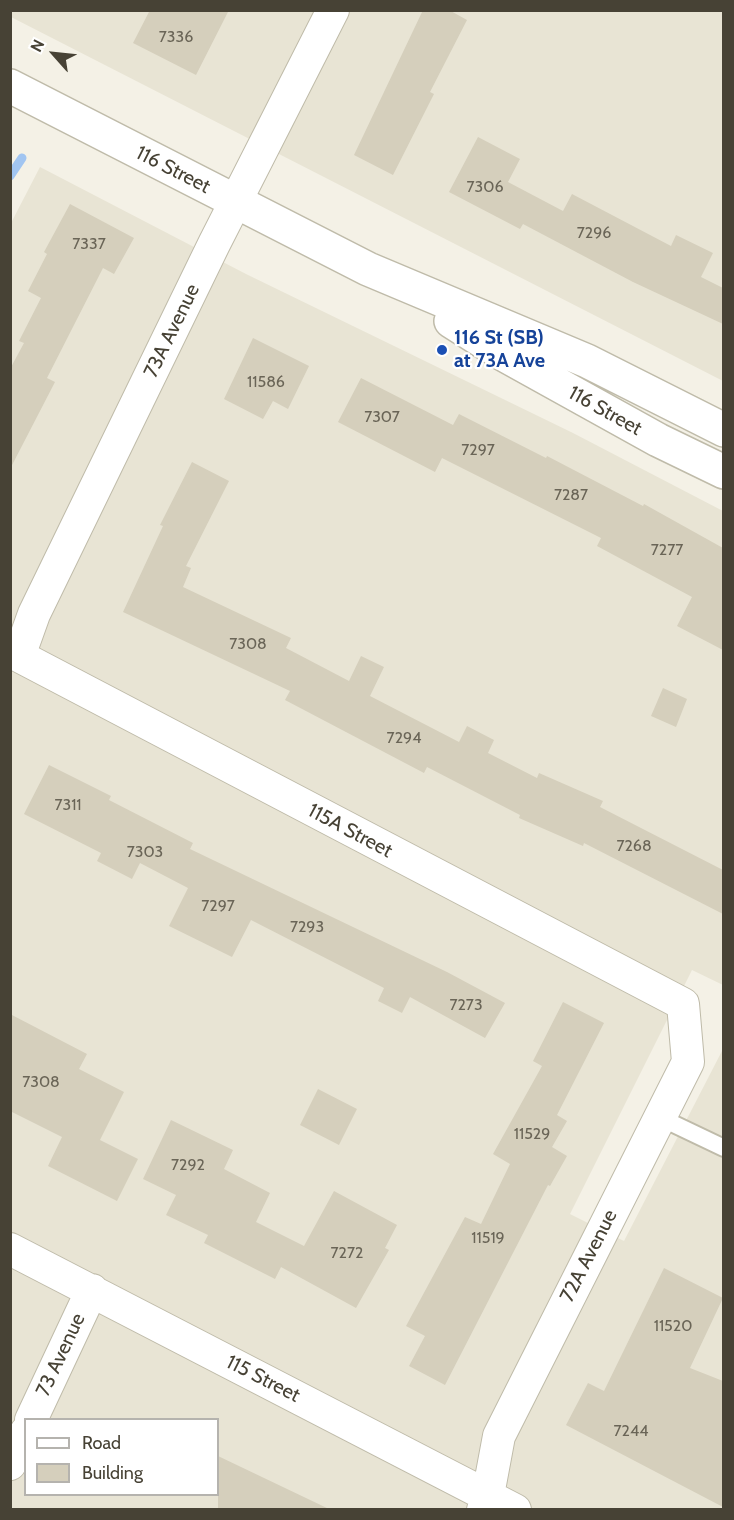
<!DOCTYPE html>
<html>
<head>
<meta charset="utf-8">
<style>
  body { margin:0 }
  #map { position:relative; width:734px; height:1520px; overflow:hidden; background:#f4f1e6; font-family:Cabin,sans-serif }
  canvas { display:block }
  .frame { position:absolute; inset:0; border:12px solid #474235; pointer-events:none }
  .legend { position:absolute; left:24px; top:1418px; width:195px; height:78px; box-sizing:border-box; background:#fff; border:2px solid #b5b3ae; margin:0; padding:8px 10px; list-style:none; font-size:18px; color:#474235 }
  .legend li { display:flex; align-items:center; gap:12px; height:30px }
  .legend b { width:30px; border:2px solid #b5b3ae }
  .north { position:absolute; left:24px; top:24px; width:60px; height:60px; -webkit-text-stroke:4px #fff; paint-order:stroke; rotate:297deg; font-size:16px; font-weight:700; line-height:24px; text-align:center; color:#474235 }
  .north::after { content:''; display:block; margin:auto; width:21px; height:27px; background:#474235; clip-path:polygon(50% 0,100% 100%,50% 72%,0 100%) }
</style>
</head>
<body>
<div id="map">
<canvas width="734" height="1520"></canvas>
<div class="frame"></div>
<ul class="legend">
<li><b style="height:8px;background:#fff"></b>Road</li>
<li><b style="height:16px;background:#d5cfbc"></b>Building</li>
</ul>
<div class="north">N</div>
</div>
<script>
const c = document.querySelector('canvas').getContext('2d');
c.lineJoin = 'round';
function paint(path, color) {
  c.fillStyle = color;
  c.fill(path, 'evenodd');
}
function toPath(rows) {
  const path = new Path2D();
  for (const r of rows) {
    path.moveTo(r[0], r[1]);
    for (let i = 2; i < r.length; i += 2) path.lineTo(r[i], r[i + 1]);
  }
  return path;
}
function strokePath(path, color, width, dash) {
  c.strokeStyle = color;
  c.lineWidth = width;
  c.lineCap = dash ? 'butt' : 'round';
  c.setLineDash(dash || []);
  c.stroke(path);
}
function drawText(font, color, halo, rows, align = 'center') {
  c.font = font + ' Cabin,sans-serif';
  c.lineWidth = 4.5;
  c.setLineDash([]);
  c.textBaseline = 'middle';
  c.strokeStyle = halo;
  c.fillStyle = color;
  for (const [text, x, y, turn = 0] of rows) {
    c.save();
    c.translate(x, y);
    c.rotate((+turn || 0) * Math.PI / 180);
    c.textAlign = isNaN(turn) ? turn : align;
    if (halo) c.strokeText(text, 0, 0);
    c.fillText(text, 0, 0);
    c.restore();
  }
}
paint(toPath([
  [10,11,723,11,723,381,11,17],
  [40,167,246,274,573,433,723,511,723,985,692,970,570,1214,624,1241,723,1049,723,1509,11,1509,10,225],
  [26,1420,218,1420,218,1494,26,1494]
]), '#e8e4d4');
strokePath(toPath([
  [10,176,22,158]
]), '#a1c5f1', 9);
paint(toPath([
  [150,10,229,10,196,75,133,43],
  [423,10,449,10,467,20,430,92,434,94,393,175,354,155],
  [478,137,520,159,508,182,563,211,572,194,671,246,676,235,713,253,701,277,723,288,723,324,633,282,523,224,520,229,449,192],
  [70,204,134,238,114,274,103,268,47,378,55,382,10,469,10,369,24,343,19,341,41,298,28,291,47,254,44,252],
  [253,338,309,366,288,409,273,401,263,419,224,399],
  [361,378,453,425,459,414,546,458,547,456,643,506,644,504,723,548,723,650,677,626,692,597,597,546,601,538,442,458,435,472,338,422],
  [192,462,229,481,186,566,191,568,183,587,291,638,286,648,349,681,361,656,384,667,370,696,459,742,467,726,494,740,488,753,537,778,539,773,603,801,600,807,723,870,723,914,584,843,583,846,519,818,520,815,427,767,424,773,285,700,290,691,123,612,163,526,160,525],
  [663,688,687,699,676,727,651,716],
  [49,765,111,796,109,800,193,843,190,849,447,972,505,1003,485,1038,410,997,402,1013,378,1001,384,988,251,920,232,957,169,926,188,888,140,863,132,879,97,861,101,853,24,814],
  [563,1002,604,1023,557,1115,567,1121,552,1147,567,1156,550,1186,548,1185,445,1385,409,1366,425,1336,406,1326,465,1217,481,1224,510,1164,493,1154,542,1066,533,1061],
  [10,1014,87,1054,79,1069,124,1092,100,1140,138,1159,117,1201,48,1166,62,1137,10,1111],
  [318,1089,357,1109,339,1145,300,1125],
  [171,1120,233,1150,224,1169,270,1193,256,1222,304,1246,334,1191,397,1225,385,1248,389,1250,356,1308,281,1267,275,1279,204,1243,208,1235,166,1215,176,1195,143,1179],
  [664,1268,723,1298,690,1368,723,1381,723,1507,566,1425,588,1383,604,1391],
  [218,1456,329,1509,218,1509]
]), '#d5cfbc');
const service = toPath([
  [659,1117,724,1148]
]);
const minor = toPath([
  [333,10,214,244,34,614,19,656,683,1004,688,1062,499,1436,488,1495,483,1510],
  [10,1249,515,1510],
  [31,1420,92,1290],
  [10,1464,26,1432]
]);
const tertiary = toPath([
  [10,86,368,269,587,361,724,430],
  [451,321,503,354,658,440,724,472]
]);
strokePath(service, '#bfbba9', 20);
strokePath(minor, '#bfbba9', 34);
strokePath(tertiary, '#bfbba9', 36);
strokePath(service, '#fff', 16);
strokePath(minor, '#fff', 32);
strokePath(tertiary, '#fff', 33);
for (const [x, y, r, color] of [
  [442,350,6,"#1a4fb4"]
]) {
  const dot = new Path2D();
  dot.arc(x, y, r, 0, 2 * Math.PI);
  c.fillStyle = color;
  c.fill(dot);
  strokePath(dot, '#fff', 2);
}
drawText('16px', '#6a6557', null, [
  ["7336",176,37],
  ["7306",485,187],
  ["7296",594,233],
  ["7337",89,244],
  ["11586",266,382],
  ["7307",382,417],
  ["7297",478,450],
  ["7287",571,495],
  ["7277",667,550],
  ["7308",248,644],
  ["7294",404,738],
  ["7311",68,805],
  ["7268",634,846],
  ["7303",145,852],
  ["7297",218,906],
  ["7293",307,927],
  ["7273",466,1005],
  ["7308",41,1082],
  ["11529",532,1134],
  ["7292",188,1165],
  ["11519",488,1238],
  ["7272",347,1253],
  ["11520",673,1326],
  ["7244",631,1431]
]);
drawText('20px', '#474235', '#fff', [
  ["116 Street",173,170,27],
  ["73A Avenue",172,331,-64],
  ["116 Street",605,411,29],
  ["115A Street",350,831,28],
  ["72A Avenue",589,1256,-63],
  ["73 Avenue",61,1355,-65],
  ["115 Street",263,1379,27]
]);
drawText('bold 20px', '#164399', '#fff', [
  ["116 St (SB)",454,338],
  ["at 73A Ave",454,361]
], 'left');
</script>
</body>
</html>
